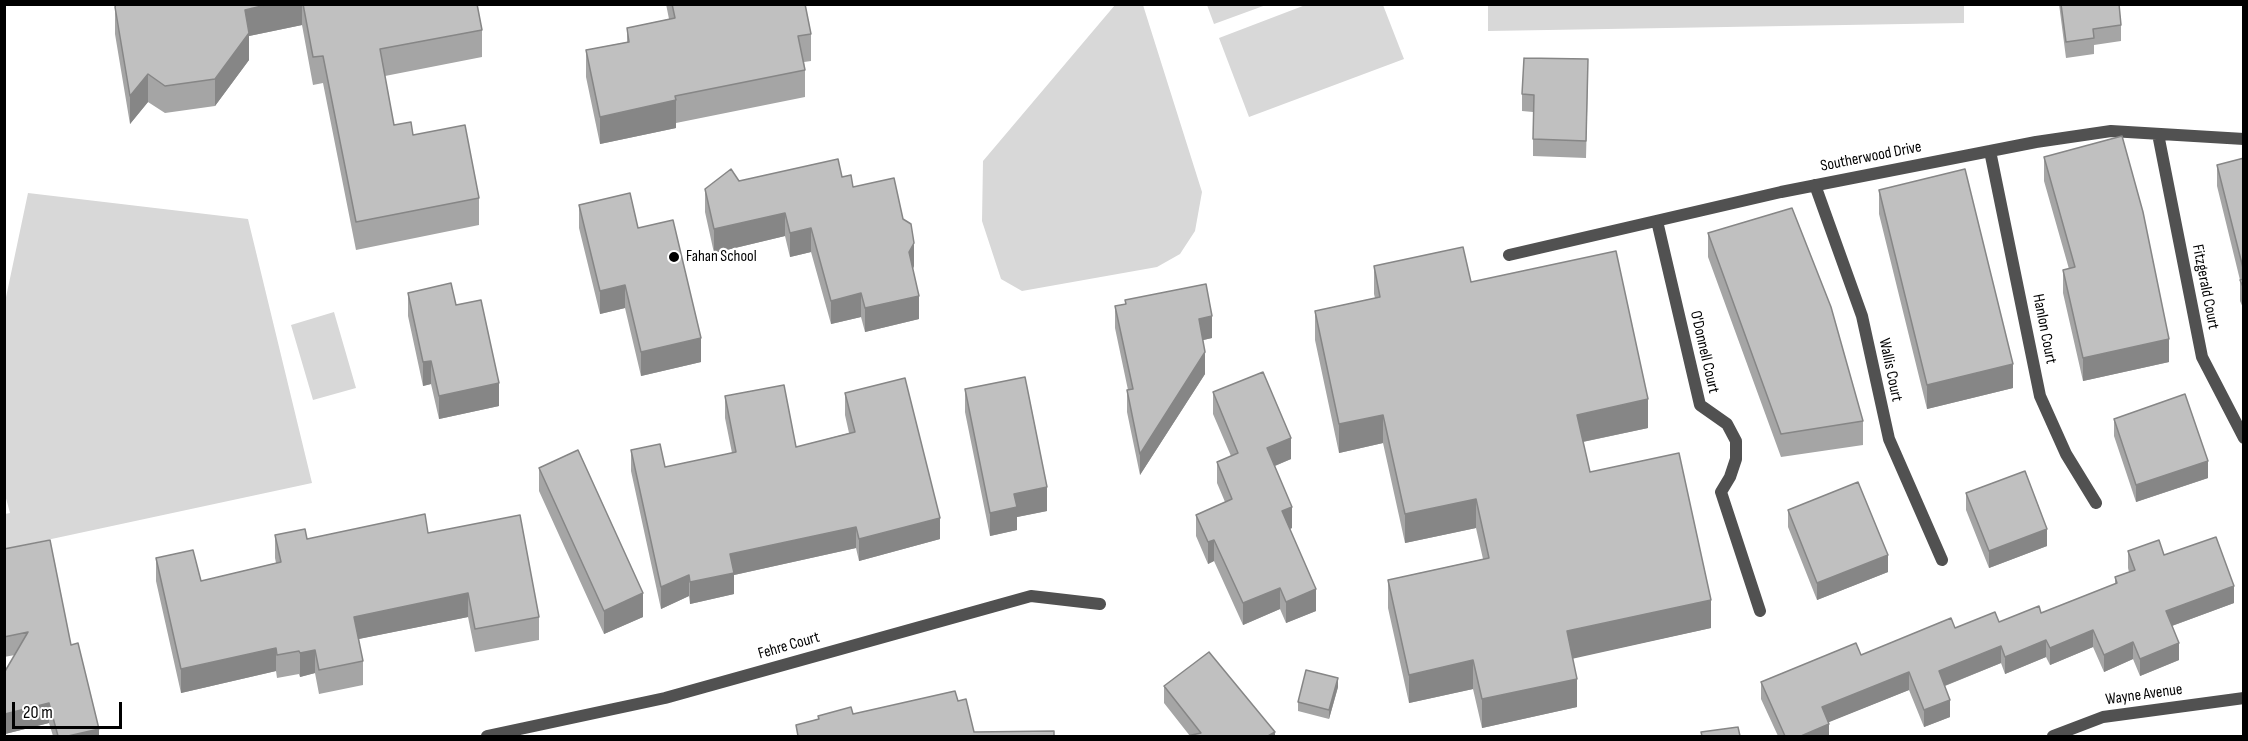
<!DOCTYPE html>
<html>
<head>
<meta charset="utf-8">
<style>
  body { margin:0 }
  #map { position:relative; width:2248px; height:741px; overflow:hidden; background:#fff; font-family:"Sofia Sans Condensed",sans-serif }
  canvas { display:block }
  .frame { position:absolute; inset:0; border:6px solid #000; pointer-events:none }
  .scale { position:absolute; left:12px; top:702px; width:110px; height:27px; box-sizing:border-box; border:3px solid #000; border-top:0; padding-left:8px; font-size:18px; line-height:21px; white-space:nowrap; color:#000; -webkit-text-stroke:4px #fff; paint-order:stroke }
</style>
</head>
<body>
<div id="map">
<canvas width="2248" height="741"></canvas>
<div class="frame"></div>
<div class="scale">20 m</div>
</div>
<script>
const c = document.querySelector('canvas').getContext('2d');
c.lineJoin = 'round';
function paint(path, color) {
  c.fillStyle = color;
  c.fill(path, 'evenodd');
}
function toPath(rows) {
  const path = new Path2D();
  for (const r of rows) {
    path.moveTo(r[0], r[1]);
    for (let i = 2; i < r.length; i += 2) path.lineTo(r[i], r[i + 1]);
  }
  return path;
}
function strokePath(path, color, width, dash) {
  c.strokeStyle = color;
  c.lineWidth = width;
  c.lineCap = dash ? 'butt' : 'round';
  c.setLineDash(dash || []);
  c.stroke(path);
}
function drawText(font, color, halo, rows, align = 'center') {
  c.font = font + ' "Sofia Sans Condensed",sans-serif';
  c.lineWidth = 4.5;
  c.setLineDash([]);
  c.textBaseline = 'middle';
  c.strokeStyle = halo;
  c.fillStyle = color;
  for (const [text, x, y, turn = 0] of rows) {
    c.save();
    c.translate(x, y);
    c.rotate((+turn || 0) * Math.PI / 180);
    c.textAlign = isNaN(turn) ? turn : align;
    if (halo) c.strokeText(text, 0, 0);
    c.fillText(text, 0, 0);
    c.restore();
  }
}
paint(toPath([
  [1308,4,1383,5,1404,59,1249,117,1219,38],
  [1115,5,1143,5,1202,192,1195,231,1180,254,1157,267,1022,291,1001,279,982,221,983,161],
  [1207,5,1266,5,1214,24],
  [1964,5,1964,23,1488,31,1488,5],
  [28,193,248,219,312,483,5,549,5,514,10,513,4,491,5,302],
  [334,312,356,388,313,400,291,325]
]), '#d8d8d8');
strokePath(toPath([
  [2158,134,2202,357,2244,438],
  [1990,151,2040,396,2066,454,2096,503],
  [1815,185,1862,316,1889,439,1942,560],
  [1657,221,1700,405,1727,424,1736,441,1736,459,1730,477,1721,492,1760,611],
  [1509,255,1781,192,2036,142,2111,131,2244,139],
  [487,736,665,698,1031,596,1100,604],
  [2053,736,2103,717,2244,698]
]), '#515151', 12);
paint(toPath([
  [116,4,477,4,482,30,482,57,385,76,394,125,413,135,479,198,479,225,356,250,323,83,313,85,302,25,249,36,249,60,215,106,165,113,148,102,130,124,115,34,115,7],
  [666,4,805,4,811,34,811,61,804,62,805,70,805,97,676,123,676,128,600,144,586,77,586,50,627,42,627,28,669,19],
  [2059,4,2119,4,2121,25,2121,41,2094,45,2094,54,2066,58],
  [1588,76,1586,158,1533,156,1533,112,1522,111,1522,94],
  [2044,157,2169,362,2083,381,2063,293,2063,270,2069,269,2044,181],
  [2244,158,2244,310,2240,301,2240,280,2217,186,2217,165],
  [842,177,853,187,914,266,913,269,919,319,865,332,861,317,831,324,811,252,790,257,785,236,714,253,705,212,705,189,739,181],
  [1879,190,2013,388,1927,409,1879,214],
  [579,205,638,228,701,362,641,376,625,308,600,314,579,228],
  [1708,233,1863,421,1863,445,1781,457,1708,257],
  [1374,266,1471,282,1648,428,1583,442,1590,472,1711,628,1572,658,1577,707,1482,728,1473,689,1409,703,1388,608,1388,580,1483,559,1476,528,1405,543,1383,443,1339,453,1315,340,1315,311,1375,298,1374,294],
  [408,293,456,305,499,406,439,419,431,384,423,386,408,316],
  [1125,300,1212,338,1203,340,1205,374,1140,475,1127,412,1127,390,1128,390,1115,328,1115,306,1125,304],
  [965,389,1047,511,1017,517,1017,530,990,536,965,412],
  [1213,392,1291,459,1275,466,1292,528,1290,529,1316,611,1286,623,1280,609,1243,625,1214,561,1208,564,1196,536,1196,515,1225,502,1217,483,1217,462,1231,456,1213,414],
  [845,393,940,539,859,561,856,548,734,575,734,594,690,604,689,596,661,609,631,471,631,450,665,467,732,453,725,418,725,396,796,447,849,433,845,415],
  [2114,419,2208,478,2136,502,2114,436],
  [539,468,643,617,604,634,539,491],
  [1966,493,2047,546,1989,568,1966,510],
  [1788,510,1888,572,1817,600,1788,527],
  [428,533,539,617,539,640,475,652,468,617,358,639,363,661,363,685,319,694,315,673,300,677,299,674,277,678,276,671,181,693,156,581,156,558,201,581,276,563,275,558,275,535,307,539],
  [4,549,71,645,99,736,53,736,49,723,5,734,4,731,4,673,15,655,4,657],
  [2128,551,2164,555,2234,603,2172,626,2179,660,2140,676,2133,659,2104,672,2093,647,2050,665,2046,657,2005,674,2001,663,1945,686,1950,717,1924,727,1909,690,1828,722,1829,736,1778,736,1761,699,1761,682,1861,655,1955,628,1999,622,2041,613,2115,584,2115,577,2129,572,2128,568],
  [1164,686,1275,736,1190,736,1164,703],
  [1338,687,1329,719,1298,711,1298,702]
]), '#a5a5a5');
paint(toPath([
  [270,4,302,4,302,25,249,36,249,60,215,106,215,79,245,10],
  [148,74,148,102,130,124,130,96],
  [676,100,676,128,600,144,600,117],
  [785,213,785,236,714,253,714,229],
  [811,228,811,252,790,257,790,233],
  [914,243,914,266,909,276,909,252],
  [625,285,625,308,600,314,600,291],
  [861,293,861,317,831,324,831,301],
  [919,296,919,319,865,332,865,308],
  [1212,316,1212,338,1199,341,1199,319],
  [701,338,701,362,641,376,641,352],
  [2169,339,2169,362,2083,381,2083,358],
  [1205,352,1205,374,1140,475,1140,454],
  [431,361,431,384,423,386,423,362],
  [2013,364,2013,388,1927,409,1927,385],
  [499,383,499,406,439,419,439,396],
  [1648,399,1648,428,1577,443,1577,415],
  [1383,415,1383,443,1339,453,1339,424],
  [1291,438,1291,459,1267,469,1267,448],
  [2208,461,2208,478,2136,502,2136,485],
  [1047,487,1047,511,1017,517,1017,530,990,536,990,513,1014,494],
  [1476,499,1476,528,1405,543,1405,514],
  [1292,507,1292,528,1282,532,1282,511],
  [940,518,940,539,859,561,859,539],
  [856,527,856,548,734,575,734,594,690,604,690,582,730,554],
  [2047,529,2047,546,1989,568,1989,551],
  [1214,540,1214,561,1208,564,1208,542],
  [1888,555,1888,572,1817,600,1817,583],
  [689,575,689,596,661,609,661,587],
  [2234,586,2234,603,2166,628,2166,611],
  [1280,588,1280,609,1243,625,1243,603],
  [1316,589,1316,611,1286,623,1286,602],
  [468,593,468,617,354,640,354,617],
  [643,593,643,617,604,634,604,611],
  [1711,600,1711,628,1567,660,1567,631],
  [2093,630,2093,647,2050,665,2050,648],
  [2046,640,2046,657,2005,674,2005,657],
  [2133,642,2133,659,2104,672,2104,655],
  [2179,643,2179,660,2140,676,2140,659],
  [2001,646,2001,663,1939,688,1939,671],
  [276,648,276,671,181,693,181,669],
  [315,650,315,673,300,677,300,653],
  [1473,660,1473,689,1409,703,1409,675],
  [1909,672,1909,690,1822,725,1822,707],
  [1338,678,1338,687,1329,719,1329,710],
  [1577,679,1577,707,1482,728,1482,699],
  [1950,700,1950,717,1924,727,1924,710],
  [49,703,49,723,5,734,5,714],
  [1829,724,1829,736,1801,736],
  [99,729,99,736,68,736],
  [1275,732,1275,736,1268,736]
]), '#868686');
const building = toPath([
  [116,4,270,4,245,10,249,33,215,79,165,86,148,74,130,96,115,7,116,4],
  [303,4,477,4,482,30,380,49,394,125,411,122,413,135,465,125,479,198,356,222,323,56,313,57,303,4],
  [672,4,805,4,811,34,798,36,805,70,675,96,676,100,600,117,586,50,629,42,627,28,675,18,672,4],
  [2061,4,2119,4,2121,25,2093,29,2094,38,2066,42,2061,4],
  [1524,58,1588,59,1586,141,1533,139,1534,95,1522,94,1524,58],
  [2122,136,2143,212,2169,339,2083,358,2063,270,2075,267,2044,157,2122,136],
  [2244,158,2244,272,2217,165,2244,158],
  [838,159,842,177,851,175,853,187,894,178,903,219,911,224,914,243,909,252,919,296,865,308,861,293,831,301,811,228,790,233,785,213,714,229,705,189,731,169,739,181,838,159],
  [1965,169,2013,364,1927,385,1879,190,1965,169],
  [630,193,638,228,673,220,701,338,641,352,625,285,600,291,579,205,630,193],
  [1792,208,1831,307,1863,421,1781,434,1708,233,1792,208],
  [1463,247,1471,282,1616,251,1648,399,1577,415,1590,472,1679,453,1711,600,1567,631,1577,679,1482,699,1473,660,1409,675,1388,580,1489,558,1476,499,1405,514,1383,415,1339,424,1315,311,1380,297,1374,266,1463,247],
  [2244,279,2244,289,2240,280,2244,279],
  [451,283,456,305,481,300,499,383,439,396,431,361,423,362,408,293,451,283],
  [1206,284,1212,316,1199,319,1205,352,1140,454,1127,390,1133,389,1115,306,1126,304,1125,300,1206,284],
  [1263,372,1291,438,1267,448,1292,507,1282,511,1316,589,1286,602,1280,588,1243,603,1214,540,1208,542,1196,515,1232,499,1217,462,1238,453,1213,392,1263,372],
  [1025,377,1047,487,1014,494,1017,507,990,513,965,389,1025,377],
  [905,378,940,518,859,539,856,527,730,554,734,573,690,582,689,575,661,587,631,450,660,444,665,467,736,452,725,396,784,385,796,447,855,432,845,393,905,378],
  [2185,394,2208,461,2136,485,2114,419,2185,394],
  [578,450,643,593,604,611,539,468,578,450],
  [2025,471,2047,529,1989,551,1966,493,2025,471],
  [1858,482,1888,555,1817,583,1788,510,1858,482],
  [425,514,428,533,520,515,539,617,475,629,468,593,354,617,363,661,319,670,315,650,300,653,299,651,277,655,276,648,181,669,156,558,193,550,201,581,281,562,275,535,305,529,307,539,425,514],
  [2216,537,2234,586,2166,611,2179,643,2140,659,2133,642,2104,655,2093,630,2050,648,2046,640,2005,657,2001,646,1939,671,1950,700,1924,710,1909,672,1822,707,1829,724,1801,736,1785,736,1761,682,1856,643,1861,655,1951,618,1955,628,1995,612,1999,622,2039,606,2041,613,2117,583,2115,577,2135,570,2128,551,2159,540,2164,555,2216,537],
  [50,540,71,645,78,643,99,729,68,736,58,736,49,703,5,714,4,710,4,673,28,632,4,637,4,549,50,540],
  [1209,652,1275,732,1268,736,1187,736,1201,733,1164,686,1209,652],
  [1306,670,1338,678,1329,710,1298,702,1306,670],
  [955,691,958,701,966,699,974,732,1054,731,1054,736,798,736,796,725,819,719,818,716,851,707,853,714,955,691],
  [1738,727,1740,736,1702,736,1701,732,1738,727]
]);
paint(building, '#c0c0c0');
strokePath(building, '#868686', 1.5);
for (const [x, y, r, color] of [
  [674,257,6,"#000"]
]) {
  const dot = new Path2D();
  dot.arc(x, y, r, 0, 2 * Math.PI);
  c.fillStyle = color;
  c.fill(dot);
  strokePath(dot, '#fff', 2);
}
drawText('16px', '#000', '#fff', [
  ["Southerwood Drive",1871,157,-11],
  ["Fitzgerald Court",2205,287,79],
  ["Hanlon Court",2044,329,79],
  ["O'Donnell Court",1704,352,77],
  ["Wallis Court",1890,370,78],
  ["Fehre Court",789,646,-16],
  ["Wayne Avenue",2144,695,-8]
]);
drawText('16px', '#000', '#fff', [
  ["Fahan School",686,257]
], 'left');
</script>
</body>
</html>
